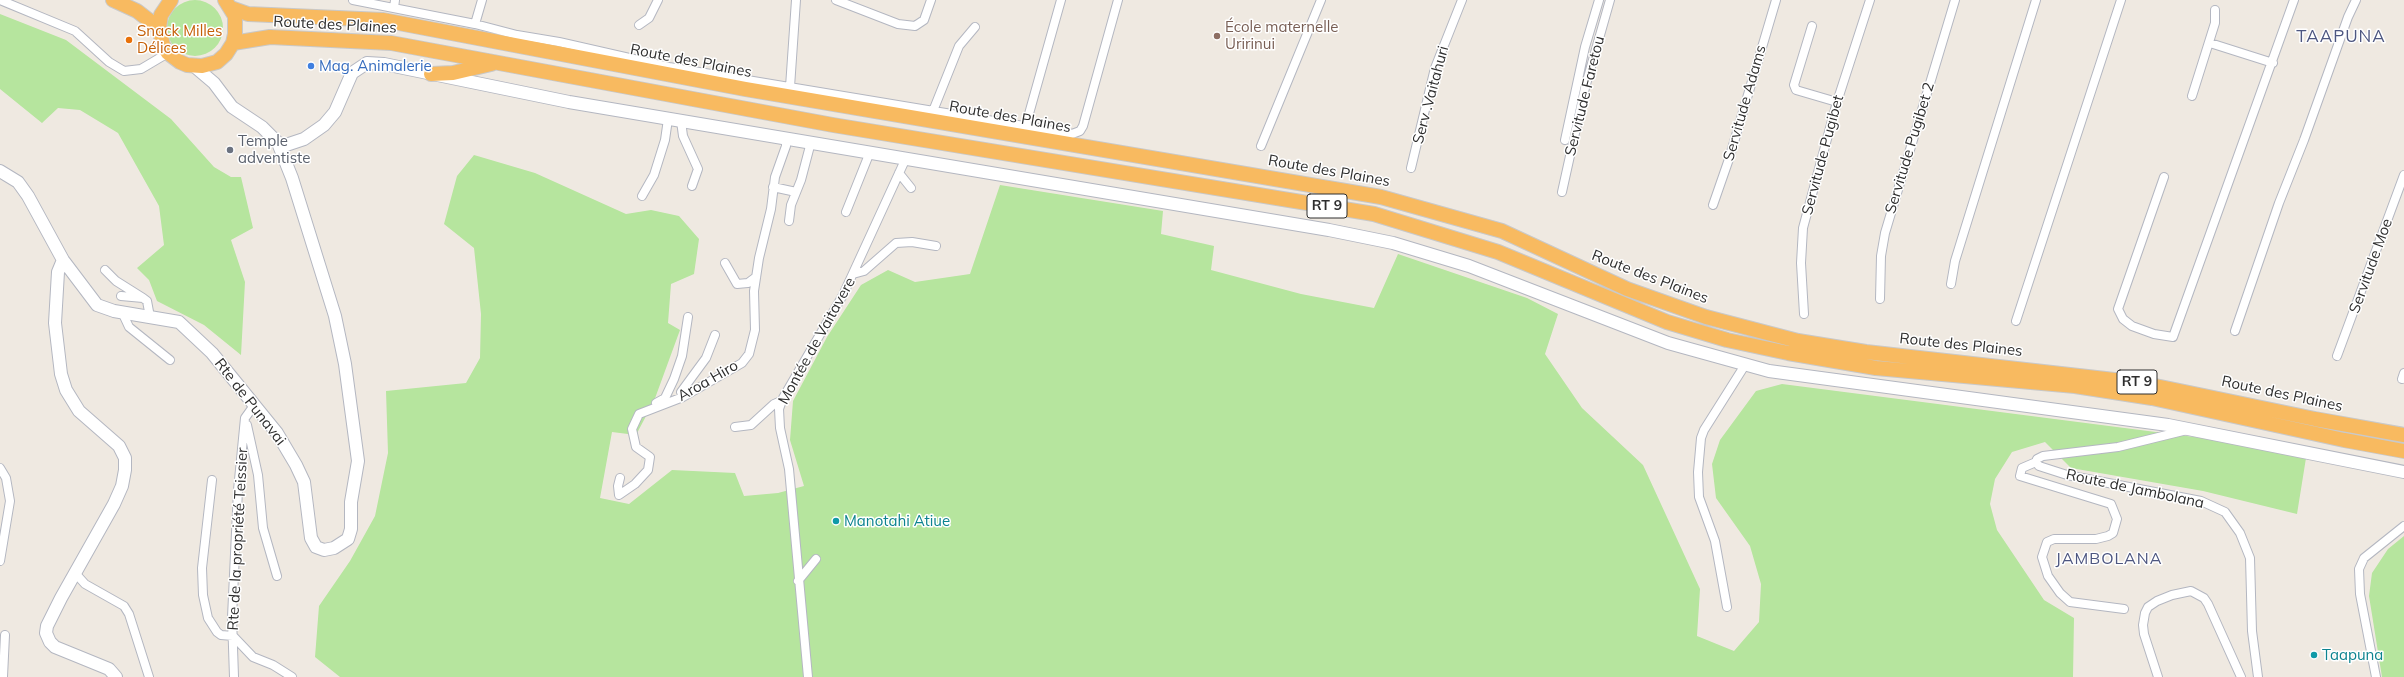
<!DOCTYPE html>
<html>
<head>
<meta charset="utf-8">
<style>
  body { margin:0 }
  canvas { display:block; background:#efe9e1 }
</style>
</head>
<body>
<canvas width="2404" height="677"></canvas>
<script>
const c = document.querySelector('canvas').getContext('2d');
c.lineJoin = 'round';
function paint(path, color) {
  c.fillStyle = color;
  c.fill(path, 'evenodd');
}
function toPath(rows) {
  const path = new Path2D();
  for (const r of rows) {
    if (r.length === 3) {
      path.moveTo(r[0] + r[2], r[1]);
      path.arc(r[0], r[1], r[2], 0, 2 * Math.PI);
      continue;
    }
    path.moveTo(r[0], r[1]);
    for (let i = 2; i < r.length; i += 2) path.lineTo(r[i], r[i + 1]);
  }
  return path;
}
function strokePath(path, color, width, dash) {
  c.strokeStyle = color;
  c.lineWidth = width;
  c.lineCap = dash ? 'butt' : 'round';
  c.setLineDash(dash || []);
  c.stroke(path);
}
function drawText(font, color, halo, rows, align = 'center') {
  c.font = font + ' Mulish,sans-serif';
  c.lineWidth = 3;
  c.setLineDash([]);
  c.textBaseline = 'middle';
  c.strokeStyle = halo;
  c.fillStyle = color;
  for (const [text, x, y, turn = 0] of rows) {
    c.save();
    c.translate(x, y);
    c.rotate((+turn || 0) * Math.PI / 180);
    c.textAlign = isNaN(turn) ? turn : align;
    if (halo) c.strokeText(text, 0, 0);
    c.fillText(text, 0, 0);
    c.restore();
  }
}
paint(toPath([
  [195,28,28],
  [0,14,66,40,171,119,214,167,231,177,241,177,253,228,231,240,245,282,241,355,204,325,157,301,149,280,137,268,164,245,159,206,118,133,80,110,58,108,42,123,0,89],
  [474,155,535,173,626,214,651,210,679,216,699,239,694,274,671,284,668,323,680,330,654,401,636,435,612,432,600,498,629,504,672,470,735,473,744,496,778,493,804,486,790,440,793,401,827,337,861,285,888,270,915,282,970,274,1000,185,1163,211,1161,234,1214,246,1211,270,1301,294,1374,308,1398,254,1527,298,1558,314,1545,354,1582,408,1643,465,1700,589,1697,636,1734,651,1759,622,1761,584,1750,546,1716,498,1712,464,1720,440,1756,391,1782,384,2218,440,2306,458,2297,514,2203,491,2071,468,2045,442,2012,452,1995,479,1990,504,1997,530,2044,600,2074,618,2073,677,340,677,315,657,319,606,350,561,375,516,388,453,386,391,466,383,480,358,481,314,474,248,444,224,457,176],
  [2404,536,2404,677,2382,677,2369,596,2372,573,2388,549]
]), '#b6e59e');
const minor = toPath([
  [0,0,75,31,109,62,124,71,141,69,168,53],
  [353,0,475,24,517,35,559,42,669,67,1072,134,1080,131,1083,126,1118,0],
  [836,0,898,24,915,26,924,20,931,0],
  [394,8,395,0],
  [475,24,482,0],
  [639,25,649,18,658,0],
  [1812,26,1794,85,1796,90,1837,102],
  [2210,43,2273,63],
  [790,87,796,0],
  [2192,96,2215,23,2215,10],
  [933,111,959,46,975,27],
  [681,121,683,136,698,169,692,186],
  [1025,128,1061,0],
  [1565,140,1585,47,1599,0],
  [1261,146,1321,0],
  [1411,168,1435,68,1462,0],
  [899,173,911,188],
  [2164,177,2118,309,2123,319,2132,326,2154,334,2173,337,2294,0],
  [773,187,796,192],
  [1562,192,1585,88,1610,0],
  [642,196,654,175,665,140,668,119],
  [1713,205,1729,159,1776,0],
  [846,212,870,152],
  [789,221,791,205,801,180,811,142],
  [725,263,737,284,748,283,756,277],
  [105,270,116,281,143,298],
  [853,274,864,271,896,243,912,242,936,246],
  [1951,284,1955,261,2036,0],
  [121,296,143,298,147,301,150,317],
  [1880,299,1881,256,1885,233,1955,0],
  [122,312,129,327,170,360],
  [1804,314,1801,263,1803,228,1837,102,1870,0],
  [2016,321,2121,0],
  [2235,331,2279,203,2304,140,2348,17,2356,0],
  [2337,356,2404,175],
  [2402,379,2404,373],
  [683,397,681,392,706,358,715,335],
  [656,403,665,398,674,379,682,356,688,317],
  [247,425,258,475,263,528,277,576],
  [735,427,751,425,774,404,781,401],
  [2187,430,2118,447,2043,456,2037,459,2036,462,2039,466,2067,475,2201,501,2225,512,2240,533,2250,558,2252,631,2258,677],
  [2036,462,2022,468,2020,476,2111,504,2117,519,2113,533,2108,536,2096,539,2054,539,2047,542,2042,557,2048,576,2060,593,2070,602,2124,609],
  [0,468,6,478,10,501,0,561],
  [620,478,618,486,619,495,635,484,648,470,650,457,636,447,632,429,639,414,683,397,742,363,749,354,755,330,754,291,759,258,771,209,775,177,786,146,786,138],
  [212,480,202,568,203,595,208,618,217,632,221,635,233,636,253,657,273,665,292,677],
  [76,574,85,584,124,606,129,614,149,677],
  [798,581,816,559],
  [1727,607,1715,541,1699,497,1698,472,1701,438,1704,430,1745,365],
  [3,677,5,635],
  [234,677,232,617,238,490,245,418,255,404],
  [808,677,789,469,780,428,779,409,783,398,843,295,906,158],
  [2158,677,2144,634,2143,625,2145,613,2148,607,2157,601,2172,595,2191,591,2204,598,2208,604,2241,677],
  [2376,677,2360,594,2359,569,2364,558,2404,526]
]);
const secondary = toPath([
  [280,147,304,139,324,125,335,112,352,73,367,63,384,64,569,102,1329,230,1393,243,1469,266,1668,343,1769,371,2168,425,2404,472],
  [0,171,18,182,28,196,63,260,97,305,114,311,179,322,212,353,277,433,296,465,304,482,311,538,316,547,324,550,334,548,348,539,351,529,351,502,358,461,345,364,335,316,292,178,278,143,262,127,232,107,214,83,194,66],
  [63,260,58,272,55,323,61,374,66,390,79,411,119,446,125,458,125,470,122,486,114,504,61,598,47,626,46,633,50,642,55,647,109,669,116,677]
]);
const trunk = toPath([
  [113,0,137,11,159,28],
  [171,0,161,15,159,28,163,45,168,53,180,62,187,65,202,66,217,62,226,54,233,43,235,34,235,16,225,0],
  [231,8,248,14,383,20,745,89,1381,197,1502,231,1627,289,1706,317,1798,341,1866,352,2141,383,2315,419,2404,435],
  [233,43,270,37,391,43,833,125,1374,214,1498,252,1667,322,1727,340,1788,353,1876,368,2075,386,2152,398,2344,440,2404,451],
  [431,74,453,73,491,64]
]);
strokePath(minor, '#b4b7c1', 10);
strokePath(secondary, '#b4b7c1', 14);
strokePath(trunk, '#c9c9c9', 16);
strokePath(minor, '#fff', 8);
strokePath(secondary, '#fff', 12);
strokePath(trunk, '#f8ba60', 14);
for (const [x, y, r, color] of [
  [1217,36,4,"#8d6e63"],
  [129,40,4,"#e8710a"],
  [311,66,4,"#3f7fe0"],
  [230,150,4,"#6b7280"],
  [836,521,4,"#0f9aa8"],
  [2314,655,4,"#0f9aa8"]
]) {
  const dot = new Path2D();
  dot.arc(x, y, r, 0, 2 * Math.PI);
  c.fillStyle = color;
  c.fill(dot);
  strokePath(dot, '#fff', 1.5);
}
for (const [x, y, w] of [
  [1327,206,40],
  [2137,382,40]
]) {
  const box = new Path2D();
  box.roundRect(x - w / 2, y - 12, w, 24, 3);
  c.fillStyle = '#fff';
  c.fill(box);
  strokePath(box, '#2e2e2e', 1);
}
drawText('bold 14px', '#2e2e2e', null, [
  ["RT 9",1327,206],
  ["RT 9",2137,382]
]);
drawText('15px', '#2e2e2e', '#fff', [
  ["Route des Plaines",335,25,3],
  ["Route des Plaines",691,61,11],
  ["Serv .Vaitahuri",1431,95,-75],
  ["Servitude Faretou",1585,96,-76],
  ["Servitude Adams",1745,103,-74],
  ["Route des Plaines",1010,117,10],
  ["Servitude Pugibet 2",1910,148,-73],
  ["Servitude Pugibet",1823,155,-75],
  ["Route des Plaines",1329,171,10],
  ["Servitude Moe",2371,266,-70],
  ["Route des Plaines",1650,277,21],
  ["Montée de Vaitavere",817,341,-61],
  ["Route des Plaines",1961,345,6],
  ["Aroa Hiro",708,381,-30],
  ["Route des Plaines",2282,394,12],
  ["Rte de Punavai",250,402,52],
  ["Route de Jambolana",2135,489,12],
  ["Rte de la propriété Teissier",238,539,-87]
]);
drawText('15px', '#785e54', '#fff', [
  ["École maternelle",1225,27],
  ["Uririnui",1225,44]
], 'left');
drawText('15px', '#c56008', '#fff', [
  ["Snack Milles",137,31],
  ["Délices",137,48]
], 'left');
drawText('15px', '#366cbe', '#fff', [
  ["Mag. Animalerie",319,66]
], 'left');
drawText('15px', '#5b616d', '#fff', [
  ["Temple",238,141],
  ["adventiste",238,158]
], 'left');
drawText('15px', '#0d838f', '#fff', [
  ["Manotahi Atiue",844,521],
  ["Taapuna",2322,655]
], 'left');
c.letterSpacing = '1px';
drawText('16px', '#4d5680', '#fff', [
  ["JAMBOLANA",2109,559]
]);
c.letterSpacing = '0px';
c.letterSpacing = '1px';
drawText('17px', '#4d5680', '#fff', [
  ["TAAPUNA",2341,37]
]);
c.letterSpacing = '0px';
</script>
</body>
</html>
